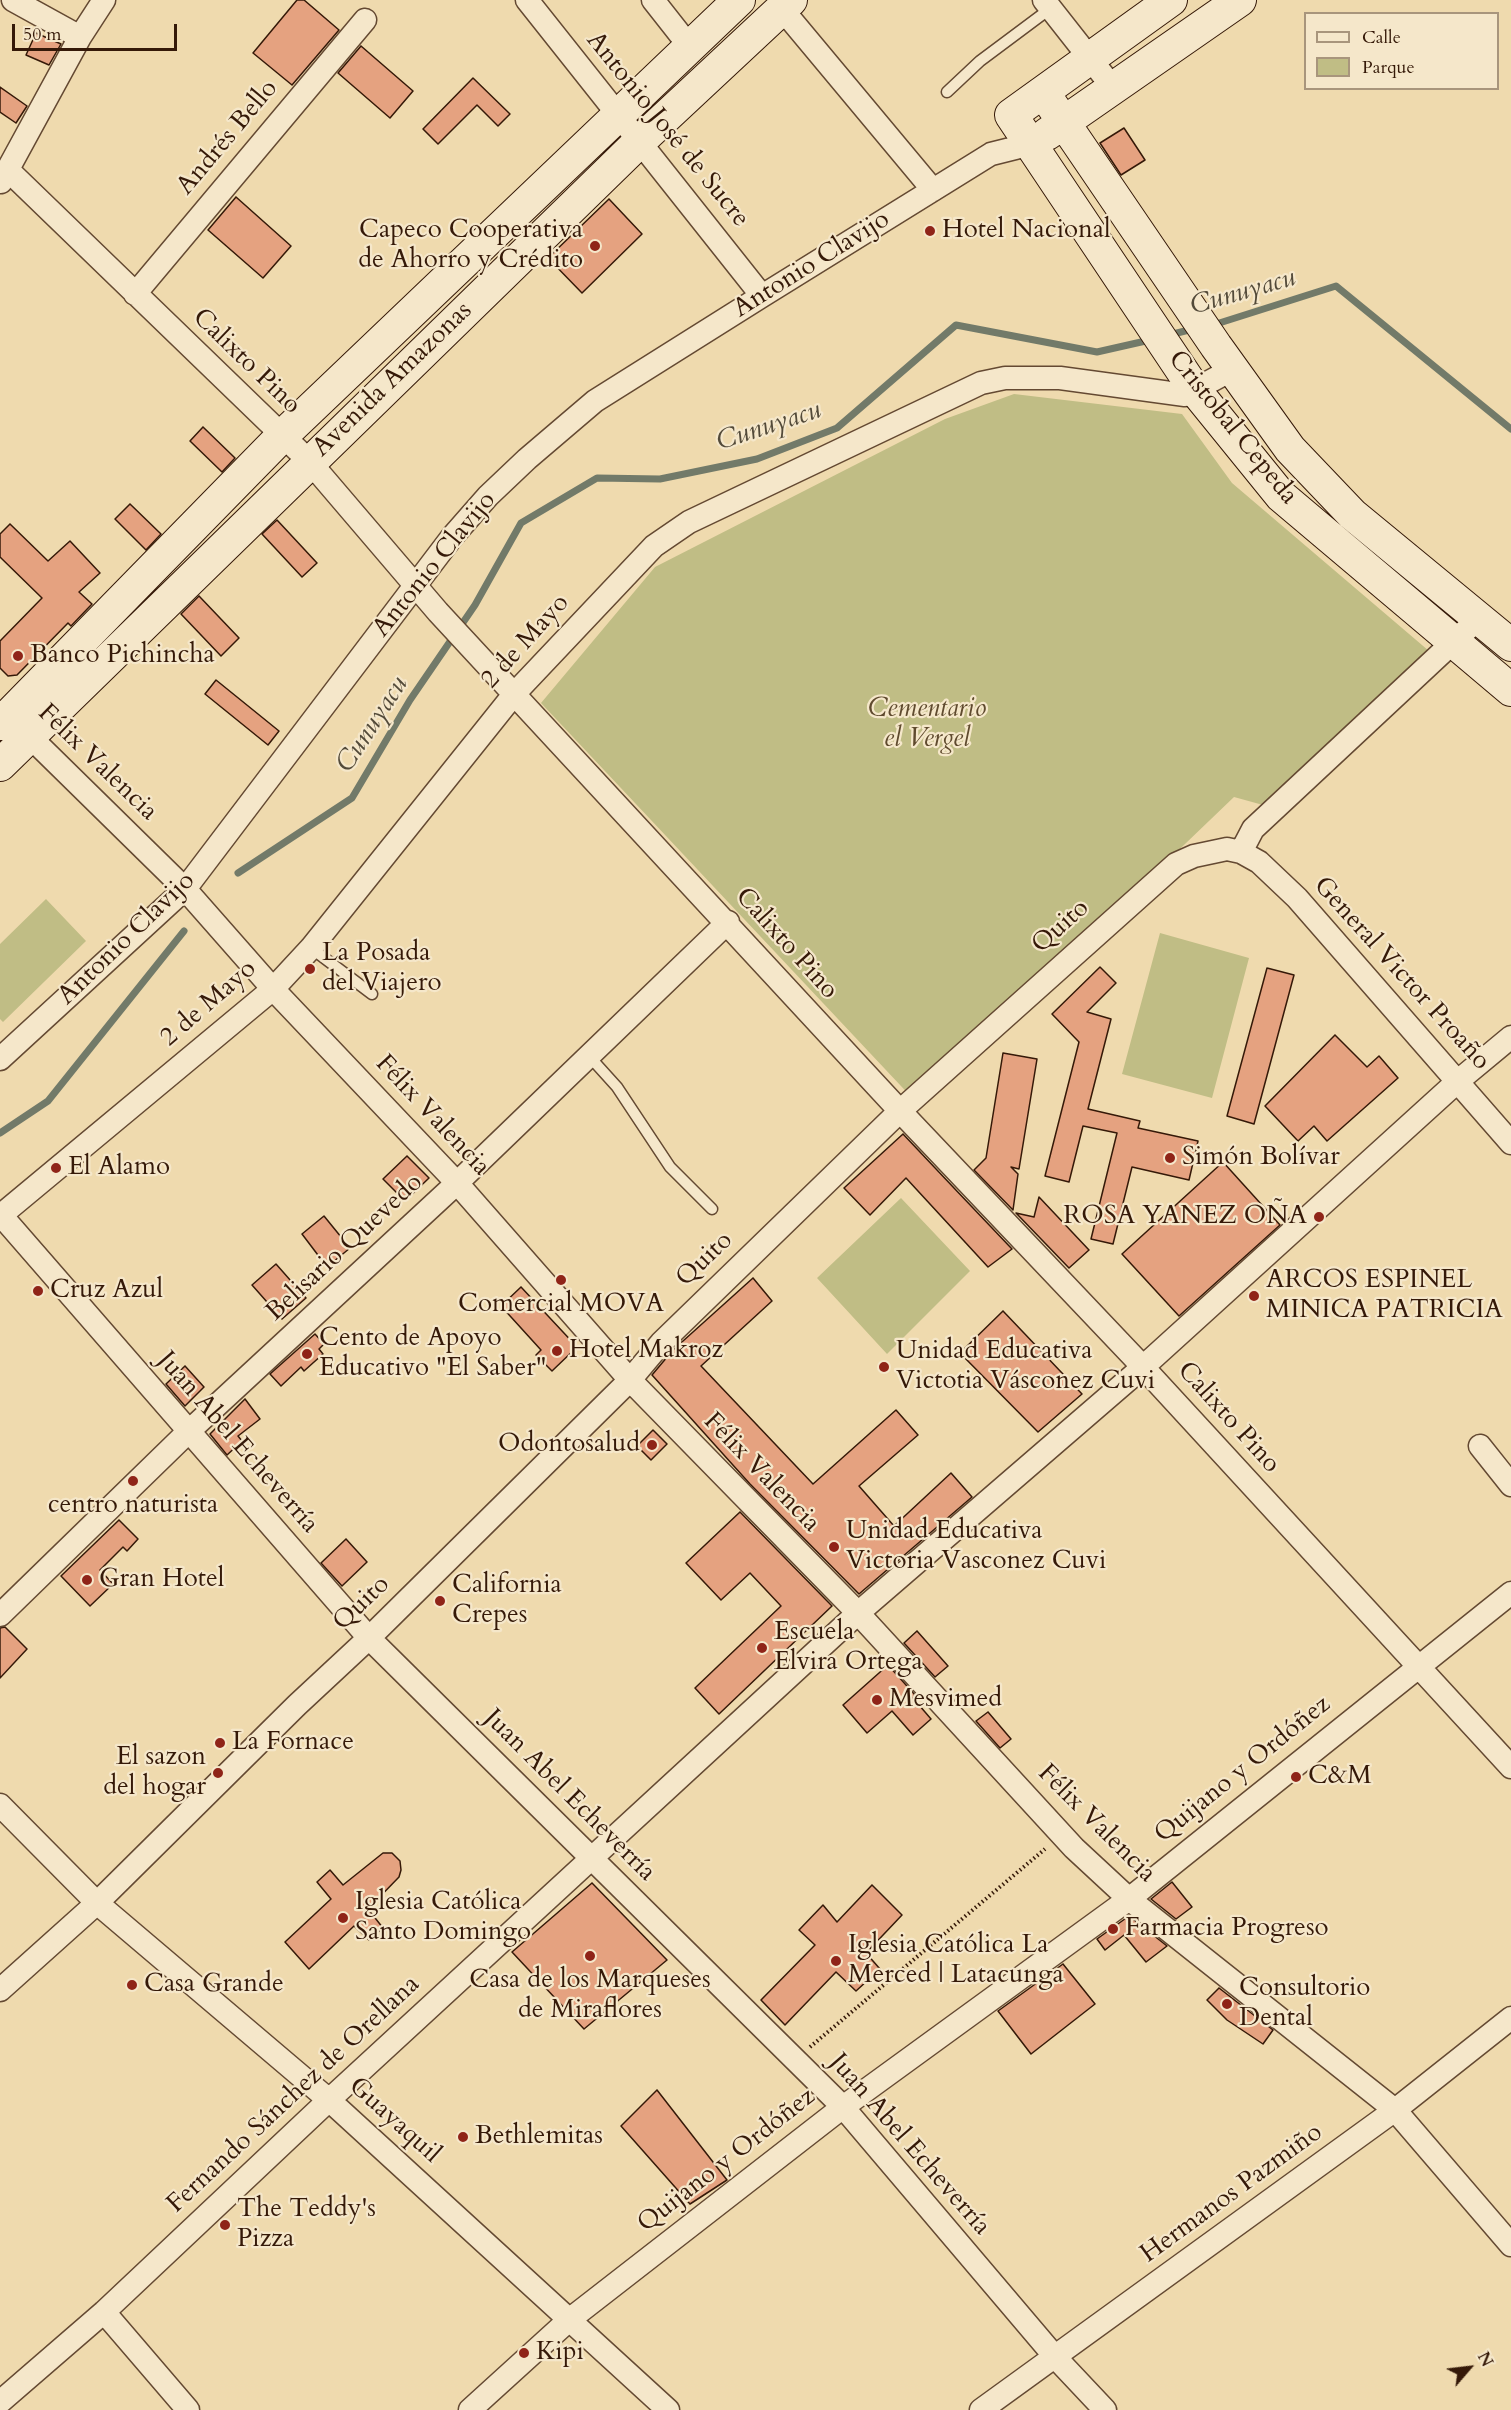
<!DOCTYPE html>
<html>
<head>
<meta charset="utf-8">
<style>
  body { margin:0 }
  #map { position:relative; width:1511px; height:2410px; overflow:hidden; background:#efdaae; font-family:Cardo,serif }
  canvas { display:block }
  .legend { position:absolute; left:1304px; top:12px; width:195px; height:78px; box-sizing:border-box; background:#f5e7ca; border:2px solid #a8957c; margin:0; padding:8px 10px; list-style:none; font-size:18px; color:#351908 }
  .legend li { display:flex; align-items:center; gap:12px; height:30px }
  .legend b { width:30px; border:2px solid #a8957c }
  .north { position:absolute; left:1439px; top:2338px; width:60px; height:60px; -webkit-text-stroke:4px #f5e7ca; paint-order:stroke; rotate:62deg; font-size:16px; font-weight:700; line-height:24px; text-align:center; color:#351908 }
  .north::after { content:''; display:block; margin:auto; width:21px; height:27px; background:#351908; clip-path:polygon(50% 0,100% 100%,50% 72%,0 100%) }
  .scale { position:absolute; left:12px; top:24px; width:165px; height:27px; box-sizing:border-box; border:3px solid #351908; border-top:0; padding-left:8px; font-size:18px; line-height:21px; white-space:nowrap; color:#351908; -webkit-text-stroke:4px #f5e7ca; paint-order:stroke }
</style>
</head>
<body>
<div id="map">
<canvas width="1511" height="2410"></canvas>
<ul class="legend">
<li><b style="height:8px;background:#f5e7ca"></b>Calle</li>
<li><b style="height:16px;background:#c0bd85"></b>Parque</li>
</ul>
<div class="north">N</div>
<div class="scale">50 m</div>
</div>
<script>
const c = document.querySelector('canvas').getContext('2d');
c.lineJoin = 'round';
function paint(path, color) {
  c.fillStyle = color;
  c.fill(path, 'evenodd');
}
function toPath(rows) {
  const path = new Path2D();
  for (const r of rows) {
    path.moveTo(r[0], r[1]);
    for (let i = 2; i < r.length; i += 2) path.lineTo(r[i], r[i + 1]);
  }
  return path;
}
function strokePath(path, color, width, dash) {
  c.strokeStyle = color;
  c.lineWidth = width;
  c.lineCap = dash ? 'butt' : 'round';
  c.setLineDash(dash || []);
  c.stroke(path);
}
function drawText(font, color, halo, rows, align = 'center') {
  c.font = font + ' Cardo,serif';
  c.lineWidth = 4.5;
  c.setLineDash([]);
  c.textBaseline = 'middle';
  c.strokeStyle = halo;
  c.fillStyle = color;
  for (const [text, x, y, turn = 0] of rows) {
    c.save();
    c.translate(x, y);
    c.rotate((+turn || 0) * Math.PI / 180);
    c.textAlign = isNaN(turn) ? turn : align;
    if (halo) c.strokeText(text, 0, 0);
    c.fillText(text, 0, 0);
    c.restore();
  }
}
paint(toPath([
  [1014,394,1182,414,1232,483,1429,651,1263,805,1234,797,916,1102,541,703,655,567,945,419],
  [46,899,86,941,3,1022,0,1019,0,944],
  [1160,933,1249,958,1212,1098,1122,1074],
  [901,1198,970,1271,887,1354,817,1278]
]), '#c0bd85');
strokePath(toPath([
  [1213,325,1336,286,1511,429],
  [1169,335,1193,329],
  [238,873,352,798,410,700,475,605,521,523,597,478,660,479,757,459,837,428,956,325,1097,352,1150,340],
  [0,1133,48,1101,184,931]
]), '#727a69', 7);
const building = toPath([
  [297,0,304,0,339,30,292,85,253,53,297,0],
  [36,33,61,44,49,65,26,55,36,33],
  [361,46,413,91,390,118,338,73,361,46],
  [473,78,510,114,498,126,477,105,438,144,423,129,473,78],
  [0,87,27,106,16,123,0,112,0,87],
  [1124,128,1145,160,1121,175,1100,143,1124,128],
  [236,197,291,246,263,278,208,230,236,197],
  [609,199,642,234,582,293,548,258,609,199],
  [203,427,235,458,222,472,190,441,203,427],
  [130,504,161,534,146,550,115,519,130,504],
  [277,520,317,563,302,577,262,534,277,520],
  [10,524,48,561,70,541,100,573,79,592,92,604,71,626,68,623,17,675,8,676,0,668,0,641,42,598,0,557,0,534,10,524],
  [199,596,239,638,221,656,181,614,199,596],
  [216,680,279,731,268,745,205,694,216,680],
  [1100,967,1116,983,1087,1012,1111,1019,1088,1109,1140,1121,1138,1128,1198,1141,1189,1180,1132,1167,1113,1244,1091,1239,1117,1133,1083,1126,1069,1182,1045,1176,1079,1042,1052,1014,1100,967],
  [1267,968,1294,975,1254,1124,1227,1116,1267,968],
  [1335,1035,1367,1067,1379,1056,1398,1078,1327,1141,1314,1126,1298,1141,1265,1106,1335,1035],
  [1003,1053,1037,1059,1019,1169,1011,1167,1018,1174,1013,1210,974,1170,986,1158,1003,1053],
  [903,1134,954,1188,1012,1249,988,1267,906,1178,870,1215,844,1188,903,1134],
  [407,1156,429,1178,405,1201,383,1179,407,1156],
  [1223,1162,1280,1225,1179,1316,1122,1254,1223,1162],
  [1039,1197,1089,1250,1069,1268,1016,1213,1034,1217,1039,1197],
  [324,1216,350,1248,327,1267,302,1234,324,1216],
  [276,1264,306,1298,282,1319,252,1285,276,1264],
  [753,1278,772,1301,701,1366,813,1484,896,1410,918,1435,859,1486,894,1526,951,1473,972,1497,859,1594,750,1484,652,1375,673,1350,753,1278],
  [521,1287,577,1347,552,1371,536,1355,541,1350,501,1306,521,1287],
  [1003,1311,1082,1394,1038,1432,960,1353,1003,1311],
  [315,1334,324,1344,319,1349,323,1354,304,1371,301,1367,281,1386,270,1374,315,1334],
  [185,1366,204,1387,185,1406,166,1384,185,1366],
  [245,1399,260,1419,238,1436,242,1441,227,1455,210,1434,245,1399],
  [653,1430,667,1444,651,1460,637,1446,653,1430],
  [740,1512,832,1606,719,1714,695,1688,781,1606,750,1573,721,1600,686,1563,740,1512],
  [119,1520,138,1539,127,1551,123,1547,100,1570,113,1584,90,1606,61,1576,119,1520],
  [346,1539,367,1562,342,1586,321,1563,346,1539],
  [5,1627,27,1649,0,1678,0,1628,5,1627],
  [917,1631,948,1666,935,1677,904,1643,917,1631],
  [888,1665,915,1695,913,1698,931,1719,913,1735,892,1711,867,1733,843,1705,888,1665],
  [988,1712,1011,1739,1000,1748,976,1721,988,1712],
  [383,1853,392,1853,400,1861,401,1870,399,1877,368,1909,383,1928,369,1940,354,1926,309,1969,285,1942,331,1899,317,1882,330,1870,343,1885,383,1853],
  [1172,1882,1192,1907,1176,1919,1151,1899,1172,1882],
  [592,1883,667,1960,584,2029,512,1952,592,1883],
  [872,1885,902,1915,866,1953,880,1969,856,1991,836,1972,785,2025,761,2000,815,1945,799,1930,823,1905,837,1922,872,1885],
  [1129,1916,1167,1946,1146,1962,1124,1935,1105,1950,1097,1939,1129,1916],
  [1063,1964,1095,2004,1031,2054,998,2011,1063,1964],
  [1219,1988,1273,2030,1263,2044,1227,2020,1207,2000,1219,1988],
  [657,2090,727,2180,690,2204,621,2126,657,2090]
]);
paint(building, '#e5a280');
strokePath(building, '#351908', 1.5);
const lane = toPath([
  [947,92,980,61,1051,8],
  [311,948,372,994],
  [589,1056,617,1087,670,1167,712,1209]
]);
const street = toPath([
  [13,0,80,37],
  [527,0,762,296],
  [653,0,690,47],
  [1044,0,1114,89],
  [782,9,933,190],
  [8,170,309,461,438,612,900,1111,1143,1367,1511,1767],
  [1,182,80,37,104,0],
  [135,294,365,20],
  [19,726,185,889,273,989,457,1183,630,1380,858,1613,1074,1848,1129,1899,1395,2110,1511,2245],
  [1241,852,1253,829,1478,619],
  [0,1059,185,889,452,537,488,496,527,459,595,401,762,296,991,154,1031,144],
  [0,1214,369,1638,843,2107,1056,2358,1105,2410],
  [0,1216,273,989,311,948,515,693,654,546,689,522,981,383,1005,378,1060,378,1185,395,1233,369],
  [1480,1446,1511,1485],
  [0,1615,188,1432,457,1183,728,922],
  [0,1805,97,1903,329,2100,668,2410],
  [0,1990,97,1903,297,1705,369,1638,630,1380,661,1343,900,1111,1176,864,1194,856,1227,849,1241,852,1259,862,1297,898,1511,1143],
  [104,2312,188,2410],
  [0,2402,104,2312,329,2100,858,1613,1143,1367,1458,1081,1511,1037],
  [470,2410,569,2320,843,2107,1129,1899,1511,1593],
  [981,2410,1395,2110,1511,2018]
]);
const secondary = toPath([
  [1171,0,1011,115,1195,390,1281,496,1511,690],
  [1043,92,1216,346,1290,449,1352,514,1511,645],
  [1047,134,1240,0],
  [0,724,281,437,739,0],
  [0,765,640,141,791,0]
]);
strokePath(lane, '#644932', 13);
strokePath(street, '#644932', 25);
strokePath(secondary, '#351908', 34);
strokePath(toPath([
  [810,2047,1045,1849]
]), '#351908', 4, [1.5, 3]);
strokePath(lane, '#f5e7ca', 10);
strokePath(street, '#f5e7ca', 22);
strokePath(secondary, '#f5e7ca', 32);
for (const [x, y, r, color] of [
  [930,231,6,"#8f2418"],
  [595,246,6,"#8f2418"],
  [18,656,6,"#8f2418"],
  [310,969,6,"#8f2418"],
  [1170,1158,6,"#8f2418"],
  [56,1168,6,"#8f2418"],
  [1319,1217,6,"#8f2418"],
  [561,1280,6,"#8f2418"],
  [38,1291,6,"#8f2418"],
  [1254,1296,6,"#8f2418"],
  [557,1351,6,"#8f2418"],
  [307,1354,6,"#8f2418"],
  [884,1367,6,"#8f2418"],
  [652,1445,6,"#8f2418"],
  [133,1481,6,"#8f2418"],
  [834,1547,6,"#8f2418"],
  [87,1580,6,"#8f2418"],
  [440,1601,6,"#8f2418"],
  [762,1648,6,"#8f2418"],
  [877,1700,6,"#8f2418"],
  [220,1743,6,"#8f2418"],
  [218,1773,6,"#8f2418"],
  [1296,1777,6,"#8f2418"],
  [343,1918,6,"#8f2418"],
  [1113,1929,6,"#8f2418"],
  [590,1956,6,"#8f2418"],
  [836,1961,6,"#8f2418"],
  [132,1985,6,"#8f2418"],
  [1227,2004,6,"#8f2418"],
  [463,2137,6,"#8f2418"],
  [225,2225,6,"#8f2418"],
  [524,2353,6,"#8f2418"]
]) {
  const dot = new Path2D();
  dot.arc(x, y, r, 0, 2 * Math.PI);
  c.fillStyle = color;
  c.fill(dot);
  strokePath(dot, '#f5e7ca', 2);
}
drawText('26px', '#351908', '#f5e7ca', [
  ["Antonio José de Sucre",667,130,51],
  ["Andrés Bello",228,138,-50],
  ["Antonio Clavijo",812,265,-32],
  ["Calixto Pino",246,362,44],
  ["Avenida Amazonas",393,380,-44],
  ["Cristobal Cepeda",1232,428,51],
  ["Antonio Clavijo",435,565,-51],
  ["2 de Mayo",526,642,-48],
  ["Félix Valencia",97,763,44],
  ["Quito",1061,927,-42],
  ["Antonio Clavijo",127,939,-44],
  ["Calixto Pino",786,944,48],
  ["General Victor Proaño",1401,974,48],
  ["2 de Mayo",209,1004,-41],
  ["Félix Valencia",432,1116,47],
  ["Belisario Quevedo",345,1248,-43],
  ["Quito",705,1260,-44],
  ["Calixto Pino",1228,1418,48],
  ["Juan Abel Echeverría",237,1443,49],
  ["Félix Valencia",761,1473,46],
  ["Quito",362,1604,-44],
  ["Quijano y Ordóñez",1243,1770,-39],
  ["Juan Abel Echeverría",569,1796,45],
  ["Félix Valencia",1096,1824,45],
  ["Fernando Sánchez de Orellana",294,2095,-43],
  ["Guayaquil",394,2121,42],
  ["Juan Abel Echeverría",909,2145,49],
  ["Quijano y Ordóñez",727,2161,-38],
  ["Hermanos Pazmiño",1232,2194,-36]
]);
drawText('26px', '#351908', '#f5e7ca', [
  ["Capeco Cooperativa",583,231,"right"],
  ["de Ahorro y Crédito",583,261,"right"],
  ["Hotel Nacional",942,231],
  ["Banco Pichincha",30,656],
  ["La Posada",322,954],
  ["del Viajero",322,984],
  ["Simón Bolívar",1182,1158],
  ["El Alamo",68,1168],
  ["ROSA YANEZ OÑA",1307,1217,"right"],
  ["ARCOS ESPINEL",1266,1281],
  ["MINICA PATRICIA",1266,1311],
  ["Cruz Azul",50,1291],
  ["Comercial MOVA",561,1305,"center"],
  ["Cento de Apoyo",319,1339],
  ["Educativo \"El Saber\"",319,1369],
  ["Hotel Makroz",569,1351],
  ["Unidad Educativa",896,1352],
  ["Victotia Vásconez Cuvi",896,1382],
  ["Odontosalud",640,1445,"right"],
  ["centro naturista",133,1506,"center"],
  ["Unidad Educativa",846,1532],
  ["Victoria Vasconez Cuvi",846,1562],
  ["Gran Hotel",99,1580],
  ["California",452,1586],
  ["Crepes",452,1616],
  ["Escuela",774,1633],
  ["Elvira Ortega",774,1663],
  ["Mesvimed",889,1700],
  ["La Fornace",232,1743],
  ["El sazon",206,1758,"right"],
  ["del hogar",206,1788,"right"],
  ["C&M",1308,1777],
  ["Iglesia Católica",355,1903],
  ["Santo Domingo",355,1933],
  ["Farmacia Progreso",1125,1929],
  ["Iglesia Católica La",848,1946],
  ["Merced | Latacunga",848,1976],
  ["Casa de los Marqueses",590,1981,"center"],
  ["de Miraflores",590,2011,"center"],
  ["Casa Grande",144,1985],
  ["Consultorio",1239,1989],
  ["Dental",1239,2019],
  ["Bethlemitas",475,2137],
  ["The Teddy's",237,2210],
  ["Pizza",237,2240],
  ["Kipi",536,2353]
], 'left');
drawText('italic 26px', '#5f4a2e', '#f5e7ca', [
  ["Cementario",927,710],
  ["el Vergel",927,740]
]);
drawText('italic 27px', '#534a39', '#f5e7ca', [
  ["Cunuyacu",1243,293,-16],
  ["Cunuyacu",769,427,-18],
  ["Cunuyacu",373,725,-57]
]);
</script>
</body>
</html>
